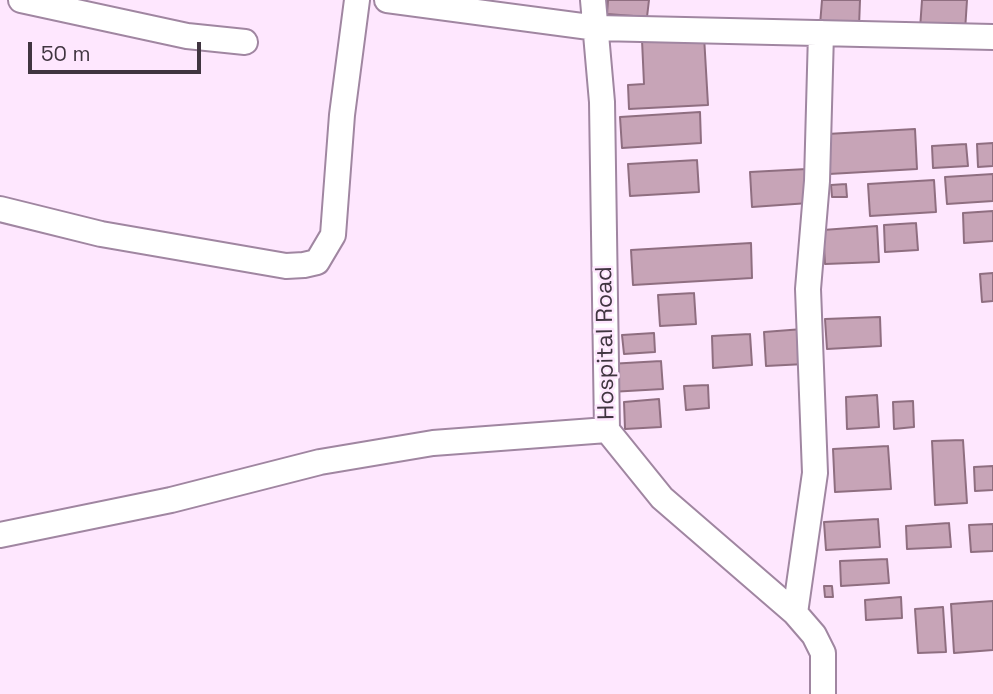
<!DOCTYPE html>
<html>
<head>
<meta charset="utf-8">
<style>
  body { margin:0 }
  #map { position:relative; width:993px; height:694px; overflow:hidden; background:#fee7fe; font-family:"Space Grotesk",sans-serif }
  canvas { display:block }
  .scale { position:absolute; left:28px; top:42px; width:173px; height:32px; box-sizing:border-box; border:4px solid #403540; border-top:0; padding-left:9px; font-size:21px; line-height:24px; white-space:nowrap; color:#403540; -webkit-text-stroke:5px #fee7fe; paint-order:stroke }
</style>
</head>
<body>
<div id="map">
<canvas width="993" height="694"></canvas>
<div class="scale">50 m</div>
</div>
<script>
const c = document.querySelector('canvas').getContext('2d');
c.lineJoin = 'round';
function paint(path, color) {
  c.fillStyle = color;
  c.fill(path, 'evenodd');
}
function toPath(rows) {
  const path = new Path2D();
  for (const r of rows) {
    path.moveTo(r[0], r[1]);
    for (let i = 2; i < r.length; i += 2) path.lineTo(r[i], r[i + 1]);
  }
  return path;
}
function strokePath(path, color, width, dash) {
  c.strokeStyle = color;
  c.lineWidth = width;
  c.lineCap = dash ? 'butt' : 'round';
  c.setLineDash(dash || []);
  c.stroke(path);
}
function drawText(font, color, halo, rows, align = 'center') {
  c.font = font + ' "Space Grotesk",sans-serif';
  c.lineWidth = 5;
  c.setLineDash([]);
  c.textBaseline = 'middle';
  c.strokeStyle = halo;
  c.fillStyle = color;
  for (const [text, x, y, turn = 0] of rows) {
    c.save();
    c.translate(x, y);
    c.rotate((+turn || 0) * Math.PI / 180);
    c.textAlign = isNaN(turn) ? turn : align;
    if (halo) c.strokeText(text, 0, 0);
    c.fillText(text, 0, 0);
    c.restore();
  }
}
const building = toPath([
  [608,0,649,0,647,17,607,14,608,0],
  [822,0,860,0,859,27,820,25,822,0],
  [922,0,967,0,965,31,920,29,922,0],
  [704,36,708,105,629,109,628,85,644,84,642,40,704,36],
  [700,112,701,143,622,148,620,117,700,112],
  [915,129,917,169,829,174,827,134,915,129],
  [993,143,993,166,978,167,977,144,993,143],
  [966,144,968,166,933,168,932,146,966,144],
  [697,160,699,192,630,196,628,164,697,160],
  [807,169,809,203,752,207,750,172,807,169],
  [993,174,993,201,947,204,945,177,993,174],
  [934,180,936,212,870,216,868,184,934,180],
  [846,184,847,197,832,197,831,185,846,184],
  [993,211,993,241,964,243,963,213,993,211],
  [916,223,918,250,885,252,884,225,916,223],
  [877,226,879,262,825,264,823,230,877,226],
  [751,243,752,278,633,285,631,250,751,243],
  [993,273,993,301,982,302,980,274,993,273],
  [694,293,696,324,660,326,658,295,694,293],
  [880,317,881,346,827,349,825,319,880,317],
  [803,329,805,364,766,366,764,332,803,329],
  [654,333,655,352,624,354,622,335,654,333],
  [750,334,752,365,713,368,712,336,750,334],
  [661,361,663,389,610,392,609,364,661,361],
  [708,385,709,408,686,410,684,386,708,385],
  [877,395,879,427,847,429,846,397,877,395],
  [659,399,661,427,625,429,624,402,659,399],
  [913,401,914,427,894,429,893,402,913,401],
  [963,440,967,503,935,505,932,441,963,440],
  [888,446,891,489,835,492,833,449,888,446],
  [993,466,993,490,975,491,974,467,993,466],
  [878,519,880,547,826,550,824,522,878,519],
  [949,523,951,547,907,549,906,526,949,523],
  [993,524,993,551,971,552,969,525,993,524],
  [887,559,889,583,841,586,840,561,887,559],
  [824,586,832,586,833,597,825,597,824,586],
  [901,597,902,618,866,620,865,600,901,597],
  [993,601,993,650,954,653,951,604,993,601],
  [943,607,946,652,918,653,915,609,943,607]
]);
paint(building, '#c7a4b7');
strokePath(building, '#8f6e80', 2);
const minor = toPath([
  [21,0,187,36,245,42],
  [387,0,597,28,993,37],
  [593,0,602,102,607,430,662,498,795,613,814,635,823,653,823,694],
  [0,209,101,234,286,266,304,265,317,262,333,235,342,115,357,0],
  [0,535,171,500,320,462,433,443,607,430],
  [795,613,815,473,808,289,817,181,821,33]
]);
strokePath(minor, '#a086a1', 28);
strokePath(minor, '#fff', 24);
drawText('23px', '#403540', '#fee7fe', [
  ["Hospital Road",606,343,-91]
]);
</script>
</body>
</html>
